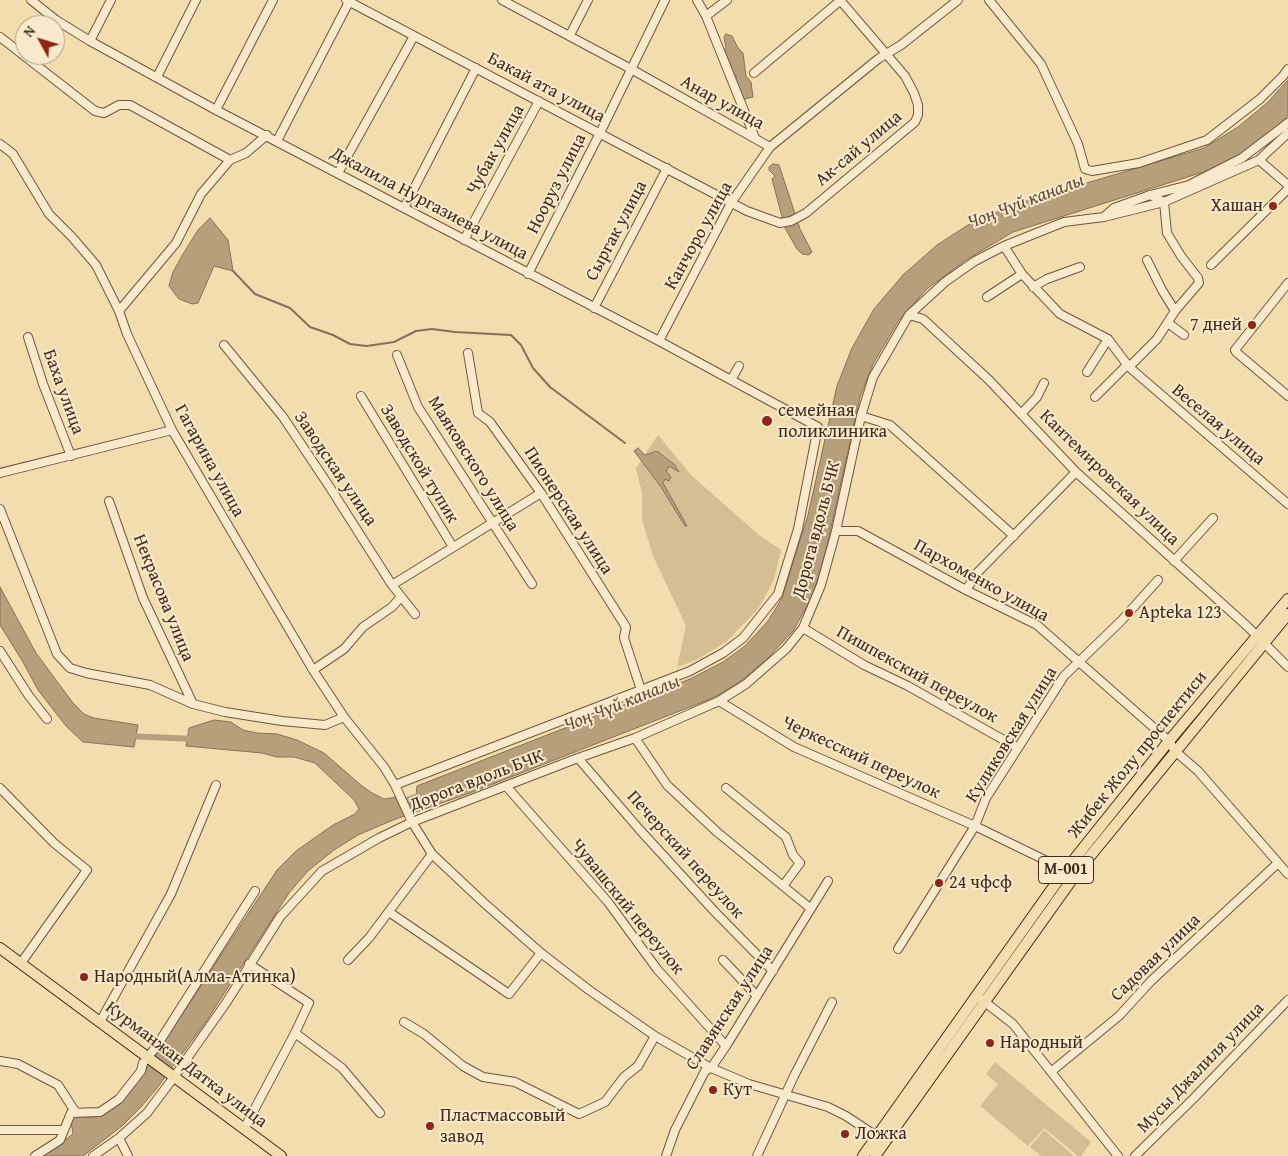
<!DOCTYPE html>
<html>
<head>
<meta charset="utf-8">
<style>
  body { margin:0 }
  #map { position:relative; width:1288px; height:1156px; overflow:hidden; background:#f2ddae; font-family:"Gentium Book Plus",serif }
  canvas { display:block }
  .north { position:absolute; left:15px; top:15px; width:50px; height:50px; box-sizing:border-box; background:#f7e9ca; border:1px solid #ae9d84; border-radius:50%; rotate:309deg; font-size:14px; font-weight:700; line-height:20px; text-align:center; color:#412a1c }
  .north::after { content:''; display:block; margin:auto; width:18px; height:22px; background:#8f2418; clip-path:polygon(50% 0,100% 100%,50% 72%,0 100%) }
</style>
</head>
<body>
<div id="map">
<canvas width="1288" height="1156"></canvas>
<div class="north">N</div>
</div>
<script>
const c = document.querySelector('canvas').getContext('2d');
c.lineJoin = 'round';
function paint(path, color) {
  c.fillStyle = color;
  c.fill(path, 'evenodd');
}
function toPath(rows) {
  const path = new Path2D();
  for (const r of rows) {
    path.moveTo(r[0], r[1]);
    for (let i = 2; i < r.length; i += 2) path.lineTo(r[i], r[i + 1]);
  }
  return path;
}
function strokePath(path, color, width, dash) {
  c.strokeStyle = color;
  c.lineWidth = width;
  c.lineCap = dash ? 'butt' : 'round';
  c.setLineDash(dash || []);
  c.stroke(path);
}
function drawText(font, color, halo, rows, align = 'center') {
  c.font = font + ' "Gentium Book Plus",serif';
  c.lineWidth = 4;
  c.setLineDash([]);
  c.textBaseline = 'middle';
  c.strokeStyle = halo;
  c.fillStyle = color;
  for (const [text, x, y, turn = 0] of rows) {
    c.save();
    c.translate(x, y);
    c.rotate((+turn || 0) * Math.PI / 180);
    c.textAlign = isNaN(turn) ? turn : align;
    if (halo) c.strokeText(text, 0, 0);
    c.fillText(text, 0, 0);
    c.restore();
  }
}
paint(toPath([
  [658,435,691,475,759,535,781,550,774,580,758,609,726,642,696,660,677,667,686,626,653,556,642,520,642,493,636,468],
  [995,1062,1091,1142,1081,1156,1078,1156,1044,1128,1028,1146,980,1106,998,1084,986,1074],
  [1044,1130,1073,1155,1073,1156,1041,1156,1030,1147]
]), '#d4bf95');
const water = toPath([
  [726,34,732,36,738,48,743,53,746,76,751,82,753,97,745,99,739,95,733,79,736,79,736,75,731,73,723,55,726,48,724,37,726,34],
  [1288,80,1288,116,1256,145,1216,168,1013,232,966,260,927,289,899,320,873,364,860,397,825,554,813,595,793,631,768,658,741,681,713,698,470,793,393,820,358,835,334,850,308,871,289,893,205,1023,157,1088,141,1107,122,1126,83,1156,44,1156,73,1134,71,1121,74,1118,82,1116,92,1118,97,1116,109,1108,141,1077,277,870,296,851,333,825,355,814,359,809,354,800,315,763,294,757,277,757,262,753,186,746,189,728,214,720,231,722,243,730,257,733,277,734,297,740,324,753,362,786,372,793,384,799,397,797,400,805,416,797,417,786,690,679,723,662,745,646,768,621,782,598,808,515,837,386,852,348,874,309,903,275,937,245,968,225,1013,205,1204,148,1238,127,1267,103,1288,80],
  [773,164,779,165,800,229,812,252,809,255,802,254,797,249,785,228,772,179,775,176,769,170,769,167,773,164],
  [210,218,228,240,233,271,214,266,198,303,192,304,179,299,169,286,173,272,183,254,198,230,210,218],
  [638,448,645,455,657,451,675,465,679,472,669,466,666,471,671,477,669,481,665,479,663,483,687,526,685,526,661,487,634,451,638,448],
  [0,587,36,653,73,703,84,714,94,718,138,725,134,747,83,742,66,726,38,690,23,662,0,625,0,587]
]);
paint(water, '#b6a07c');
strokePath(water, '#877156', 1);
strokePath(toPath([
  [233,271,255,294,290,308,310,327,333,335,350,344,367,346,394,342,416,331,432,329,455,332,511,335,521,345,533,368,550,387,625,443]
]), '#877156', 2);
strokePath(toPath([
  [127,736,195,739],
  [398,803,424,794]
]), '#b6a07c', 6);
const minor = toPath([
  [31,0,56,20,90,41,216,110,659,341,818,427,798,529,778,594,743,638,723,653,690,671,395,785],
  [346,0,747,211,780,223,791,221,806,213,915,122,918,115,918,105,914,93,905,76,840,0],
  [502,0,631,69,770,147],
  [697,0,706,16,755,138],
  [989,0,1041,64,1078,144,1085,169,1092,171,1139,163,1207,140,1260,99,1283,76,1288,69],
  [706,16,727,0],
  [570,35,588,0],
  [0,37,95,111,104,113,119,105,130,105,230,160],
  [90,41,111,0],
  [754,73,841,0],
  [157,77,196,0],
  [216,110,273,0],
  [277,141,350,0],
  [0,144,13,154,49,214,72,237,96,265,119,311,127,334,172,430,313,670,344,717,384,767,395,785,412,822,432,854,483,902,541,953,589,990,655,1036,711,1068,749,1084,828,1107,846,1116,881,1139],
  [1259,160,1288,185],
  [338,173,414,36],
  [404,208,476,68],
  [1106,215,1114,208,1150,195,1189,185,1242,158,1288,123],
  [464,240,539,101],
  [1004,246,1022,274,1060,314,1108,339,1129,367,1288,504],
  [1147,260,1162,290,1175,311],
  [1211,265,1288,189],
  [528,274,600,133,665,0],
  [1288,283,1235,350,1236,352,1288,396],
  [1033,287,1047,279,1080,267],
  [987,297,1022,274],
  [594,308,667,168],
  [119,311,176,243,201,194,230,160,246,153,267,135],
  [909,315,923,319,989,380,1076,472,1247,626,1288,667],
  [1168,323,1184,335],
  [28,337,43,384,71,456],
  [659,341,731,203,770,147,878,59,901,45,958,0],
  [224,345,283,417,329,486,392,585,415,614],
  [468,353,478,413,490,422,541,493,626,627,624,638,641,690],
  [397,355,418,407,532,584],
  [1129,367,1157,339,1175,311,1199,283,1198,278,1181,256,1167,233,1164,202,1150,195],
  [1087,372,1108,339],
  [731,380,739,366],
  [361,396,453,547],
  [1095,397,1127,365],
  [1021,414,1037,397,1044,383],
  [861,416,890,425,1014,536],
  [0,473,172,430],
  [109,501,143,598,193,704],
  [0,509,57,654,70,668,86,673,150,685,193,704,225,712,282,721,325,725,344,717],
  [836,531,858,531,966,590,1037,625,1169,741,1175,751,1198,771,1288,874],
  [1174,561,1213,518],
  [392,585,541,493],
  [966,590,977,573,1076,472],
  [803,628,864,665,908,686,1018,748],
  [0,651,29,696,47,719],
  [313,670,344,649,363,627,392,607,401,597],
  [719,701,794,747,975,826,1051,863,1073,878],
  [635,738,667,785,717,832,810,908],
  [578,758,639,829,715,912,773,971],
  [506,786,608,902,657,969,726,1046],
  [0,788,54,843,87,870,21,963],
  [726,788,786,837,793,855,800,863,783,886],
  [389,912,509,994,541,953],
  [898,949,975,826,986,798,1064,676,1121,621,1158,580],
  [348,960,369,938,432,854],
  [723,960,757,996],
  [981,999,1013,1024,1118,1156],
  [100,1022,171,894,216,785],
  [404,1022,424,1034,463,1066,483,1077,515,1082,579,1114,605,1102,624,1077,638,1066,655,1036],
  [295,1033,342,1068,380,1113],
  [0,1061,18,1064,58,1085,76,1113],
  [1052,1071,1119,1016,1151,981,1278,863],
  [244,1129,295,1033,309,1003,249,964],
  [0,1130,64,1130],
  [119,1138,128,1156],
  [35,1156,60,1140,71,1113,100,1112,119,1099,141,1071,143,1063,156,1047,255,891],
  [93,1156,119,1138,147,1113,174,1077,226,1003,280,917,322,871,379,838,412,822,578,758,635,738,719,701,746,684,786,649,803,628,821,585,836,531,861,416,873,377,909,315,945,282,975,261,1004,246,1064,222,1104,217,1164,202,1259,160,1288,133],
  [666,1156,675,1130,705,1071,711,1068,726,1046,828,881],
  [757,1156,794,1076,832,1002],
  [1135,1156,1194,1098,1288,1000]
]);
const major = toPath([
  [0,948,281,1156],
  [863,1156,1064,872,1169,741,1288,599],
  [875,1156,1078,871,1288,614]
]);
strokePath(minor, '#6d5740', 10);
strokePath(major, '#412a1c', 12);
strokePath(minor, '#f7e9ca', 8);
strokePath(major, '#f2ddae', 10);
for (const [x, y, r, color] of [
  [1273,206,5,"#8f2418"],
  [1252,325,5,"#8f2418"],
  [767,421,6,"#8f2418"],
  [1129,613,5,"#8f2418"],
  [939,883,5,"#8f2418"],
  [84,977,5,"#8f2418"],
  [990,1043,5,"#8f2418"],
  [713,1090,5,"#8f2418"],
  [430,1126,5,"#8f2418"],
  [845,1134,5,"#8f2418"]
]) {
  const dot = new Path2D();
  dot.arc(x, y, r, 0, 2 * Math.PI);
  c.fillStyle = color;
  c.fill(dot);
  strokePath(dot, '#f7e9ca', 2);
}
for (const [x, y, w] of [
  [1066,870,55]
]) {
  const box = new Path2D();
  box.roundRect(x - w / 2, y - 13.5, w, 27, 4);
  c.fillStyle = '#f7e9ca';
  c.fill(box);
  strokePath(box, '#412a1c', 1);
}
drawText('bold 16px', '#412a1c', null, [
  ["М-001",1066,870]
]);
drawText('18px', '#412a1c', '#f7e9ca', [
  ["Бакай ата улица",546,88,28],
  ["Анар улица",722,103,29],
  ["Ак-сай улица",859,149,-40],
  ["Чубак улица",496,150,-61],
  ["Нооруз улица",557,184,-63],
  ["Джалила Нургазиева улица",429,204,28],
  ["Сыргак улица",617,231,-62],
  ["Канчоро улица",699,236,-61],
  ["Баха улица",63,392,70],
  ["Веселая улица",1218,425,40],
  ["Гагарина улица",209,461,61],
  ["Заводской тупик",419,464,59],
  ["Маяковского улица",473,464,58],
  ["Заводская улица",335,469,56],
  ["Кантемировская улица",1109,478,44],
  ["Пионерская улица",568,511,57],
  ["Дорога вдоль БЧК",817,530,-75],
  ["Пархоменко улица",981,581,29],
  ["Некрасова улица",163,598,68],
  ["Пишпекский переулок",917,675,29],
  ["Куликовская улица",1012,735,-58],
  ["Жибек Жолу проспектиси",1138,755,-51],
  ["Черкесский переулок",861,758,25],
  ["Дорога вдоль БЧК",477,781,-21],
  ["Печерский переулок",685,855,48],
  ["Чувашский переулок",627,907,51],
  ["Садовая улица",1156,958,-44],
  ["Славянская улица",730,1008,-57],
  ["Курманжан Датка улица",186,1065,37],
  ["Мусы Джалиля улица",1201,1068,-46]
]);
drawText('18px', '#412a1c', '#f7e9ca', [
  ["Хашан",1263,206,"right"],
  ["7 дней",1242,325,"right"],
  ["семейная",778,411],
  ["поликлиника",778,432],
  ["Apteka 123",1139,613],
  ["24 чфсф",949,883],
  ["Народный(Алма-Атинка)",94,977],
  ["Народный",1000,1043],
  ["Кут",723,1090],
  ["Пластмассовый",440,1116],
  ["завод",440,1137],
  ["Ложка",855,1134]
], 'left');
drawText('italic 19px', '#644d39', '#f7e9ca', [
  ["Чоң Чүй каналы",1026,202,-21],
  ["Чоң Чүй каналы",622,704,-22]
]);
</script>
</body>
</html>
